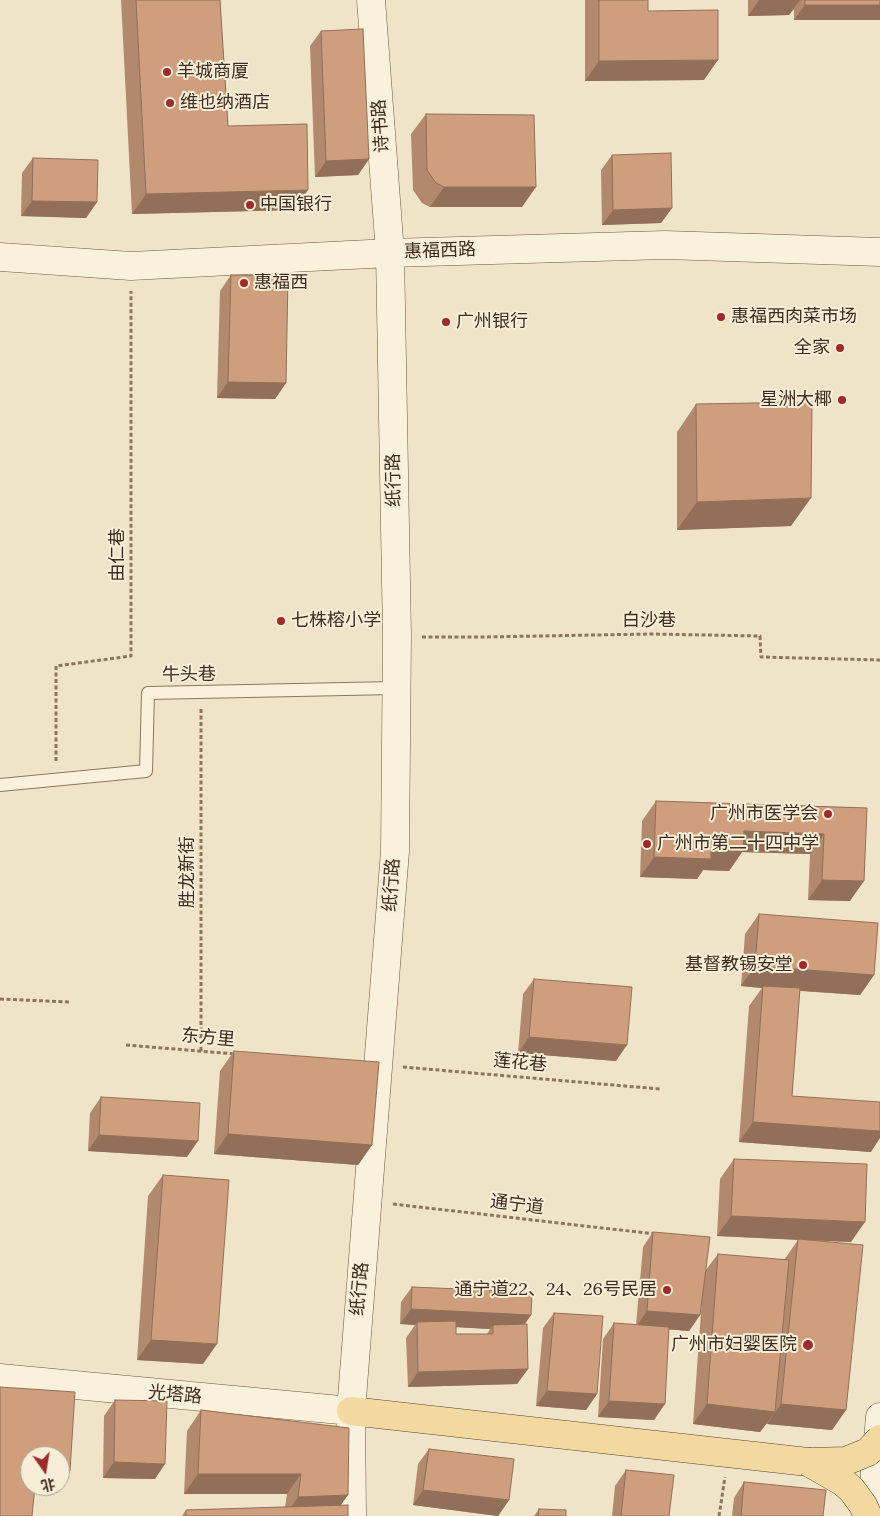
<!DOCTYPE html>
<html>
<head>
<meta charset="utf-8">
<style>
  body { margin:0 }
  #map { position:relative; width:880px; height:1516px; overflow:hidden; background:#f0e4c8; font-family:Lora,"Noto Sans SC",serif }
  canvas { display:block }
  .north { position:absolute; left:20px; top:1446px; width:50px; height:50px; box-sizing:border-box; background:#f7eed8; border:1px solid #ada18e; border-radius:50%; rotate:167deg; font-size:14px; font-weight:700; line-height:20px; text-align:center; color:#3d2e20 }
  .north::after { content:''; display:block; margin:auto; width:18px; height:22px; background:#9e2a2b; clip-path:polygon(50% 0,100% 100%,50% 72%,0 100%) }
</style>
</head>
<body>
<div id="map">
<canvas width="880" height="1516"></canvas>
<div class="north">北</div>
</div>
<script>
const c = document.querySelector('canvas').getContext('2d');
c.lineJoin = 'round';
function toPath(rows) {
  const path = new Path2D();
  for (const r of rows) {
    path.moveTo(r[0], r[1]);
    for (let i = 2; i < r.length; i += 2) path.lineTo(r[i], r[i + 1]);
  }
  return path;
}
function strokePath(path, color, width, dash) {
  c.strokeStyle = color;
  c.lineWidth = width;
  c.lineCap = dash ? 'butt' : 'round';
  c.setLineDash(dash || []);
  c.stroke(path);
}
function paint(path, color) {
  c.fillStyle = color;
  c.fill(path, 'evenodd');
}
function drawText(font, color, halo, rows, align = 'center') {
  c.font = font + ' Lora,"Noto Sans SC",serif';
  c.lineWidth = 4;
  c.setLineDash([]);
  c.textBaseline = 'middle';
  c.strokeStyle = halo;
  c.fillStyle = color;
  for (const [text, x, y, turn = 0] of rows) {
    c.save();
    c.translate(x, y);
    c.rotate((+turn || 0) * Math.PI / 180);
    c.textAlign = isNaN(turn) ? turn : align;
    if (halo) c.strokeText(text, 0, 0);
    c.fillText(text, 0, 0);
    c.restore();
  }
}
const lane = toPath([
  [0,785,146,771,148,693,395,688]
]);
const secondary = toPath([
  [0,257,131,266,390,253,665,245,880,252],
  [0,1378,351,1411],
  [352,1516,351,1411,395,851,397,636,390,253,371,0],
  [871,1516,880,1417]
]);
const primary = toPath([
  [351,1411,808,1462]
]);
strokePath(lane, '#8d765c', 14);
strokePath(secondary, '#6f573f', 29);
strokePath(primary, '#5b4430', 29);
strokePath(toPath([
  [422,637,484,637,651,634,760,636,761,657,880,660],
  [56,761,56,666,131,656,131,291],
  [0,999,69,1002],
  [126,1045,235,1054],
  [201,1051,201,709],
  [403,1067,660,1089],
  [393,1204,655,1234],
  [719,1516,725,1477]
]), '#8d765c', 3, [4, 2.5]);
strokePath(lane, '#faf1dc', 12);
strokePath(secondary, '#faf1dc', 28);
strokePath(primary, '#f3d9a0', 28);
const primaryBridge = toPath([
  [808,1462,843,1482,852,1490,863,1505,868,1516],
  [809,1462,846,1461,868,1452,880,1439]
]);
strokePath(primaryBridge, '#5b4430', 29, []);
strokePath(primaryBridge, '#f3d9a0', 28);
paint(toPath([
  [121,0,220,0,228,126,294,210,132,214],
  [585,0,648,0,648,11,704,80,585,81],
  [748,0,880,0,794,20,794,9,789,15,748,16],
  [321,31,369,159,358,175,315,177,310,46],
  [426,114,522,207,430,207,422,203,413,190,411,134],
  [612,155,672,208,661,223,602,225,601,170],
  [33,158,97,202,86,218,21,216,22,173],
  [231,275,286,383,275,399,217,398,220,291],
  [696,404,791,526,677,530,677,432],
  [656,801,867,808,850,901,808,900,810,854,742,852,729,871,703,870,697,879,640,877,642,821],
  [759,914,874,975,860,995,800,991,792,1096,871,1152,739,1142,749,1006,762,988,741,986,745,934],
  [534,979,616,1061,518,1053,523,994],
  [234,1051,372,1145,358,1165,214,1154,220,1071],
  [101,1097,187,1157,88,1151,90,1113],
  [734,1159,851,1242,806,1240,846,1410,832,1430,767,1424,767,1423,760,1432,693,1424,702,1298,700,1315,689,1331,669,1329,654,1420,598,1417,603,1339,614,1323,636,1325,643,1247,653,1232,705,1271,718,1254,784,1260,798,1240,717,1236,720,1179],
  [163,1175,203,1364,137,1360,148,1196],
  [412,1287,531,1315,525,1324,528,1369,517,1384,408,1387,406,1338,415,1325,400,1324,401,1302],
  [456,1327,490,1329,487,1334,456,1334],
  [554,1313,597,1394,586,1410,536,1406,543,1328],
  [115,1400,155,1479,103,1478,104,1416],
  [201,1410,349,1428,341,1506,348,1516,182,1516,186,1510,285,1507,287,1494,184,1494,187,1431],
  [429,1449,509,1500,498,1516,413,1505,418,1464],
  [626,1470,669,1516,612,1516,615,1486],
  [744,1482,823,1516,732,1516,734,1498],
  [539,1509,566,1516,534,1516]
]), '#b2896c');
paint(toPath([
  [759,0,800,0,789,15,748,16],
  [805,5,880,5,880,20,794,20],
  [718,60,704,80,585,81,599,61],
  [369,159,358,175,315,177,326,161],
  [444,187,536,187,522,207,430,207],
  [308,190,294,210,132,214,146,194],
  [32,201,97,202,86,218,21,216],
  [672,208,661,223,602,225,613,210],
  [228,382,286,383,275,399,217,398],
  [811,498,791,526,677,530,697,502],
  [744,831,824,834,810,854,742,852,729,871,703,870,697,879,640,877,654,857,711,850],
  [822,880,864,881,850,901,808,900],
  [755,966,874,975,860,995,763,988,763,986,762,988,741,986],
  [529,1037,627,1045,616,1061,518,1053],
  [753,1122,880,1131,880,1138,871,1152,739,1142],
  [228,1134,372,1145,358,1165,214,1154],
  [99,1135,198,1141,187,1157,88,1151],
  [731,1216,865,1222,851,1242,717,1236],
  [411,1309,531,1315,520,1330,493,1325,490,1329,417,1325,417,1322,415,1325,400,1324],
  [647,1311,700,1315,689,1331,636,1327],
  [151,1340,217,1344,203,1364,137,1360],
  [528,1369,517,1384,408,1387,418,1372],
  [547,1391,597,1394,586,1410,536,1406],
  [609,1401,665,1404,654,1420,598,1417],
  [707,1404,775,1412,760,1432,693,1424],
  [781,1404,846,1410,832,1430,767,1424],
  [114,1462,165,1464,155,1479,103,1478],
  [60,1471,70,1471,60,1485],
  [198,1474,301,1474,287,1494,184,1494],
  [30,1486,59,1486,55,1491,22,1489],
  [423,1490,509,1500,498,1516,413,1505],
  [348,1495,334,1515,285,1516,298,1497]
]), '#916f58');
const building = toPath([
  [136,0,220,0,228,126,307,124,308,190,146,194,136,0],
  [599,0,648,0,648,11,718,10,718,60,599,61,599,0],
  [805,0,880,0,880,5,805,5,805,0],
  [363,29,369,159,326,161,321,31,363,29],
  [426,114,534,115,536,187,444,187,436,183,427,170,426,114],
  [671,153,672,208,613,210,612,155,671,153],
  [33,158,98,160,97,202,32,201,33,158],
  [231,275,288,276,286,383,228,382,231,275],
  [812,402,811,498,697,502,696,404,812,402],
  [656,801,867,808,864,881,822,880,824,834,744,831,743,851,711,850,711,859,654,857,656,801],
  [759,914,878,923,874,975,755,966,759,914],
  [534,979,632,987,627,1045,529,1037,534,979],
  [763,986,800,988,792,1096,880,1102,880,1131,753,1122,763,986],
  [234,1051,379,1062,372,1145,228,1134,234,1051],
  [101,1097,200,1103,198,1141,99,1135,101,1097],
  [734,1159,867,1164,865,1222,731,1216,734,1159],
  [163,1175,229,1180,217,1344,151,1340,163,1175],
  [653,1232,710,1237,700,1315,647,1311,653,1232],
  [798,1239,863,1245,846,1410,781,1404,798,1239],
  [718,1254,789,1260,775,1412,707,1404,718,1254],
  [412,1287,532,1292,531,1315,411,1309,412,1287],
  [554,1313,603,1316,597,1394,547,1391,554,1313],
  [456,1321,456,1334,493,1334,493,1325,527,1324,528,1369,418,1372,417,1322,456,1321],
  [614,1323,669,1327,665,1404,609,1401,614,1323],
  [0,1387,75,1392,70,1471,60,1471,60,1456,30,1456,30,1486,35,1486,32,1516,0,1516,0,1387],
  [115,1400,167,1401,165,1464,114,1462,115,1400],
  [201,1410,349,1428,348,1495,298,1497,301,1474,198,1474,201,1410],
  [429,1449,514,1459,509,1500,423,1490,429,1449],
  [626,1470,674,1475,669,1516,621,1516,626,1470],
  [744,1482,826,1490,823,1516,741,1516,744,1482],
  [348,1505,348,1516,186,1516,186,1510,348,1505],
  [539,1509,566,1510,566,1516,538,1516,539,1509]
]);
paint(building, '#cf9f7d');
strokePath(building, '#916f58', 1);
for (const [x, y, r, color] of [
  [167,72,5,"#9e2a2b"],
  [170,103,5,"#9e2a2b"],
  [250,205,5,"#9e2a2b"],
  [244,283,5,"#9e2a2b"],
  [721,317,5,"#9e2a2b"],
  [446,322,5,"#9e2a2b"],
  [840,348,5,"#9e2a2b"],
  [842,400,5,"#9e2a2b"],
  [281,621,5,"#9e2a2b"],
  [828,814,5,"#9e2a2b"],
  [647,844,5,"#9e2a2b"],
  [803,965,5,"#9e2a2b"],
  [667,1290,5,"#9e2a2b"],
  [808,1345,6,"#9e2a2b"]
]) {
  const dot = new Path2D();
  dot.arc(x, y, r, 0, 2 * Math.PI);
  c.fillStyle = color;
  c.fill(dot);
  strokePath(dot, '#f7eed8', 2);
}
drawText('18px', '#3d2e20', '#f7eed8', [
  ["羊城商厦",177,72],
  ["维也纳酒店",180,103],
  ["中国银行",260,205],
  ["惠福西",254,283],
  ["惠福西肉菜市场",731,317],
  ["广州银行",456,322],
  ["全家",830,348,"right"],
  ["星洲大椰",832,400,"right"],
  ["七株榕小学",291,621],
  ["广州市医学会",818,814,"right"],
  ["广州市第二十四中学",657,844],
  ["基督教锡安堂",793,965,"right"],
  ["通宁道22、24、26号民居",657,1290,"right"],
  ["广州市妇婴医院",797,1345,"right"]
], 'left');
drawText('18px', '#3d2e20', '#f7eed8', [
  ["诗书路",381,126,-94],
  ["惠福西路",440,251,-2],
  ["纸行路",394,480,-91],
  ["由仁巷",118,555,-90],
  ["白沙巷",649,621],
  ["牛头巷",189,675,-1],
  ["胜龙新街",188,872,-90],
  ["纸行路",392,885,-86],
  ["东方里",208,1038,5],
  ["莲花巷",520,1063,5],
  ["通宁道",517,1205,7],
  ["纸行路",360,1289,-85],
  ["光塔路",175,1395,5]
]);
</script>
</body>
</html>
